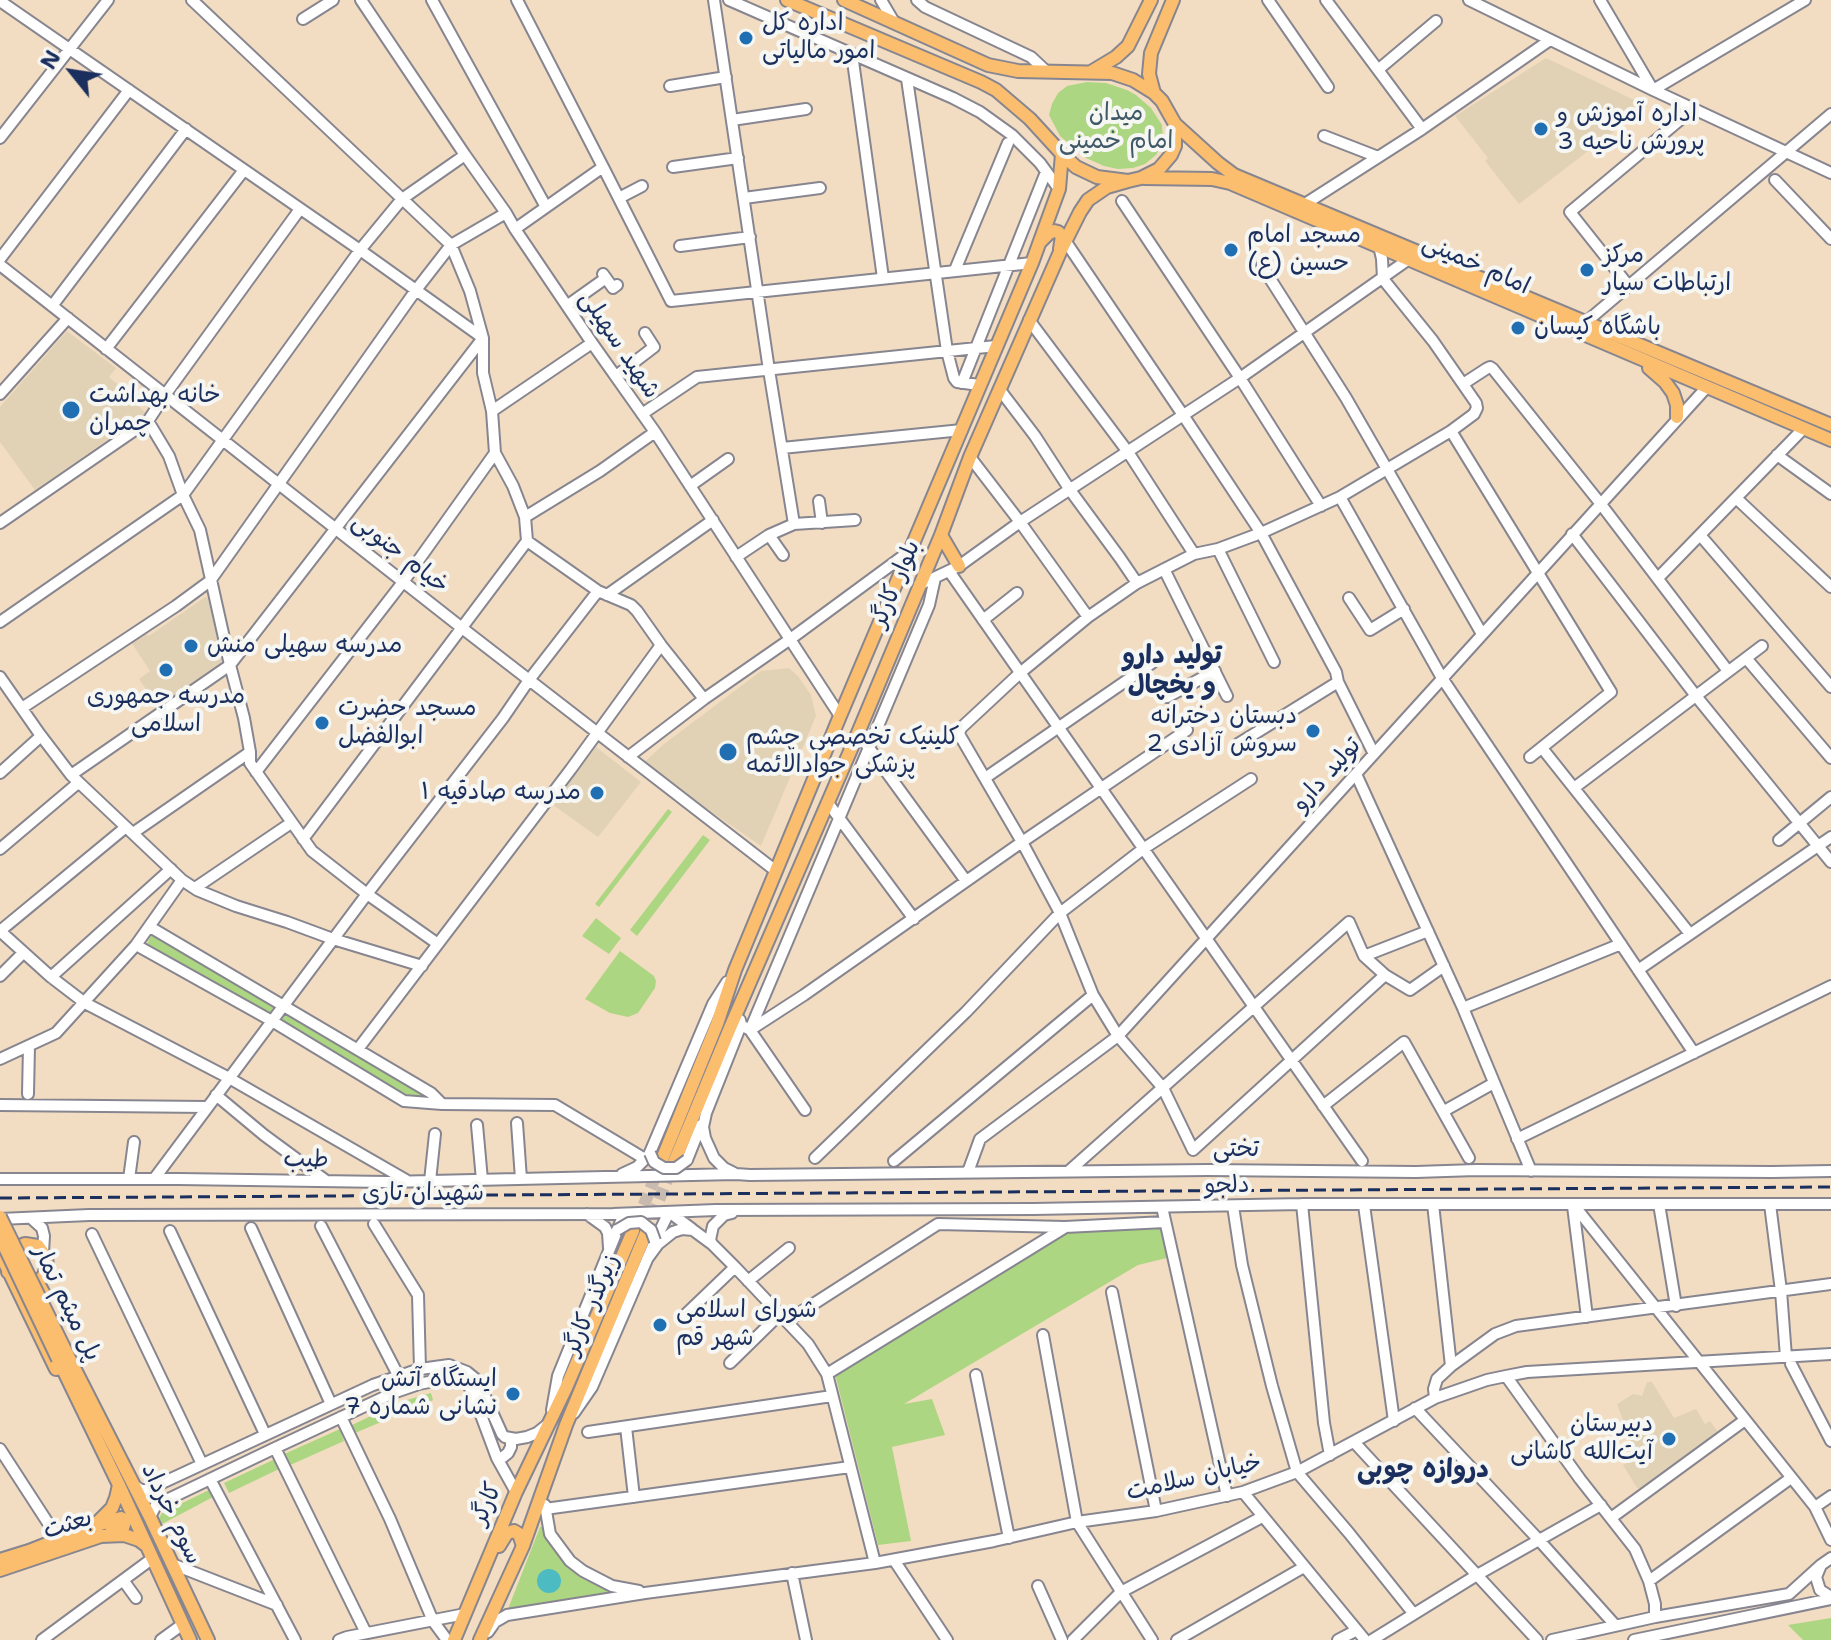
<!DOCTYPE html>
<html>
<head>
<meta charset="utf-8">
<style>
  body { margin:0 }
  #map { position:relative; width:1831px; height:1640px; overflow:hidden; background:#f3ddc2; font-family:"Shantell Sans",sans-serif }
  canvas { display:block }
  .north { position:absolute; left:32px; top:32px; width:80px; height:80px; -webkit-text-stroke:6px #f6f6f2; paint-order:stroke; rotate:300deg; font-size:22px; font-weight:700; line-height:32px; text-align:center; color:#1b2f5e }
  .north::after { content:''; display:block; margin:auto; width:28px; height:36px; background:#1b2f5e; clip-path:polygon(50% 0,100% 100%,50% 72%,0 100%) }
</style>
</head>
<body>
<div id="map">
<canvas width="1831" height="1640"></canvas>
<div class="north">N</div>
</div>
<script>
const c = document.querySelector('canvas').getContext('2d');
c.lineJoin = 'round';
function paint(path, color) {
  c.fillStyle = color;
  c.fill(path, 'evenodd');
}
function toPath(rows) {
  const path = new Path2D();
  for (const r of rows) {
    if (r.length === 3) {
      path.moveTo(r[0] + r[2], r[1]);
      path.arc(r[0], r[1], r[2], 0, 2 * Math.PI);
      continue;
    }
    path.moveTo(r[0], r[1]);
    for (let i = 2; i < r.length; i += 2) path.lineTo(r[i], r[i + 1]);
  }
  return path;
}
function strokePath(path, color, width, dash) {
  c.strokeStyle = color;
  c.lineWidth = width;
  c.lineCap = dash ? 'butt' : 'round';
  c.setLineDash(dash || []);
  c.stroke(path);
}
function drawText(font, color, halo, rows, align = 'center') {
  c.font = font + ' "Shantell Sans","Playpen Sans Arabic",sans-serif';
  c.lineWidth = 8;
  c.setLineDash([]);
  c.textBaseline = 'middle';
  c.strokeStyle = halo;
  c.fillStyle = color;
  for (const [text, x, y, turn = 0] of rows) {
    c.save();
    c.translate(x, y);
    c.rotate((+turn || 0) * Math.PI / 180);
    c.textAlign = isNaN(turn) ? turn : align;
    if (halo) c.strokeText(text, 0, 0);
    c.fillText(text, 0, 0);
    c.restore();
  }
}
paint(toPath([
  [1546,58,1647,106,1519,204,1485,161,1488,158,1455,116],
  [67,331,116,368,109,377,131,396,130,398,146,413,35,490,0,442,0,407],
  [205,597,208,598,222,660,220,664,158,707,139,679,150,671,131,642,145,633,149,636],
  [789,668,798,676,811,695,816,716,761,846,642,764,664,744,761,671],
  [596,747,641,782,598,837,553,805],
  [1647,1382,1652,1382,1674,1418,1696,1409,1705,1424,1710,1421,1718,1432,1643,1489,1637,1488,1623,1465,1637,1458,1617,1404,1633,1394,1642,1396]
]), '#e1d2b6');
paint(toPath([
  [1087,82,1106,83,1127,90,1136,95,1151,108,1162,125,1163,138,1161,146,1156,155,1145,164,1133,168,1118,169,1104,166,1086,158,1060,136,1049,115,1052,104,1058,93,1067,86],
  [668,809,672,812,599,907,595,904],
  [703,835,710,840,637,936,630,930],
  [596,918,621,938,609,954,582,936],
  [151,935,274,1006,269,1014,147,944],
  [620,951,654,976,656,981,655,988,638,1013,628,1017,610,1013,585,999],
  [286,1013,427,1097,404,1097,280,1023],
  [1162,1227,1167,1258,1138,1265,904,1404,932,1399,945,1435,892,1447,911,1541,878,1545,835,1374,1073,1228],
  [431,1393,433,1400,355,1433,352,1425,400,1402],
  [340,1429,344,1441,288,1466,282,1455],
  [275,1459,279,1469,229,1493,224,1483],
  [209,1490,213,1497,162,1524,159,1518,162,1513],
  [540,1527,544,1527,552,1546,575,1573,581,1578,611,1592,610,1595,513,1611,508,1609],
  [1831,1618,1831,1640,1803,1640,1788,1625]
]), '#add682');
paint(toPath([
  [549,1581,12]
]), '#4dbcc2');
strokePath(toPath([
  [637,1222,660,1165],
  [646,1233,673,1165]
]), '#c8baae', 12, [12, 6]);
const minor = toPath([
  [192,0,451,245,470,291,483,338,483,373,492,411,495,453,513,486,525,517,527,541,598,591,631,605,637,611,661,645,704,699],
  [361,0,465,155,506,213,515,229,592,343,655,432,840,716],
  [432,0,546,207],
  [714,0,769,370,794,524],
  [729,0,953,98,980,112,1012,135,1040,163,1059,189],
  [881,0,894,22],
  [917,0,925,7,1031,57,1047,72],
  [1268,0,1328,87],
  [1326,0,1422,129],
  [1469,0,1653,90,1831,173],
  [1600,0,1653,90,1805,0],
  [0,1,360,250,483,338,230,665,71,775],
  [303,19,333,0],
  [852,54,883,278],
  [1379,69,1436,21],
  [907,79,947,351,954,378,957,382,979,385],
  [670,86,726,77],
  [732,120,806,109],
  [1324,136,1378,157],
  [0,138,108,0],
  [603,167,671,301,1032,263],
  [673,167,738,158],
  [1775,180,1831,239],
  [619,198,642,186],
  [744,198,820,188],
  [1122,201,1240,378,1321,506],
  [1302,211,1305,204,1422,129,1550,40],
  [515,229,603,167,517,0],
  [1066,242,1183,415,1261,533,1336,672,1338,682,1374,754],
  [680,246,750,237],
  [1379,246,1382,259,1383,279],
  [0,259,129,90],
  [0,265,462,628,776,871],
  [1262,266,1346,398,1482,634],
  [955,270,1008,143],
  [603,274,613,288,617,285],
  [1383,279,1433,341,1476,403,1477,408,1474,414,1451,431,1340,497,1261,533,1218,549,1194,554,1137,583,1088,617,1020,673,961,728,959,734,1022,842,1060,913,1093,995,1118,1036,1163,1088,1193,1150,1385,975],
  [1628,285,1570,212,1693,109],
  [568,305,606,278],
  [52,306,186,129],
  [1029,320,1128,452,1194,554],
  [1586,322,1831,114],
  [106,349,244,170],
  [616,376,654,347,645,333],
  [962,383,1046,172],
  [1463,384,1486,369,1490,367,1493,369,1600,503,1728,671],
  [1000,390,1035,436,1070,490,1120,558,1137,583],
  [0,394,68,318],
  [492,411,592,343],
  [642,414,697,377,996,346],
  [148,421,169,456,183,495,200,530,230,665,244,718,250,752,250,763,312,851,367,894,438,944],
  [1451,431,1611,692,1530,757],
  [782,448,962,430],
  [1777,455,1831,494],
  [970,457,1020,522,1088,617],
  [690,486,728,459],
  [1340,497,1442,678,1694,1053],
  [1736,498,1831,587],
  [819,501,822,523],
  [525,517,600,471,655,432],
  [0,523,148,421,165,395,300,209],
  [1572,534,1696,696,1831,862],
  [769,535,783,555],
  [1700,535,1831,687],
  [1218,549,1274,662],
  [736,557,769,535,794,524,855,520],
  [1164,569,1227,696],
  [949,571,1362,1161],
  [1658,578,1803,429],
  [919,585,959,566,1020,522,1240,378,1409,259],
  [607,595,713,520],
  [1349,598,1370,630,1404,609],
  [983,620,1017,593],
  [0,622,183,495,360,250,402,199,465,155],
  [1746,658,1831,758],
  [0,677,39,733,71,775,182,880,197,890,236,906,287,922,333,939,422,966],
  [1167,697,1215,671],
  [22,708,176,606,210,581,416,290,451,245,506,213],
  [858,733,966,881],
  [1238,744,1338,682],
  [1542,748,1690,934],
  [628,757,704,699,789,640,910,551],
  [256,772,403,582,495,453],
  [0,773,41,736],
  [1356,774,1463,1008,1531,1171],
  [985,778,1152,663],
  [1574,788,1762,646],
  [828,803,914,919],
  [133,833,250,752],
  [303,839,527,541],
  [1779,840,1831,797],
  [0,849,78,783],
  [195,888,291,823],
  [150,927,431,1093,442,1104],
  [0,931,51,977,85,1003,229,1078,406,1180],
  [0,931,126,827],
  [136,945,272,1021,404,1101,442,1104,555,1105,645,1159],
  [1364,956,1428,931],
  [1638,970,1831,837],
  [0,976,23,953],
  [51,977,171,869],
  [1463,1008,1621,944],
  [741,1025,750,1030,804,995,1022,842,1187,730],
  [358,1049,571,769,661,645],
  [0,1059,56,1033,136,945,182,880],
  [28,1094,29,1046],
  [216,1095,264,1135,325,1180],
  [0,1105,207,1107],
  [1323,1106,1404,1042,1469,1158],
  [805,1110,750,1030,929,605,935,578],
  [1444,1111,1494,1083],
  [517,1123,521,1179],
  [477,1125,482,1180],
  [1517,1139,1831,986],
  [815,1158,966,1012,1060,913,1143,849,1251,779],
  [687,1160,701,1125],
  [894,1161,1093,995],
  [1069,1171,1349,922,1364,956,1385,975,1410,990,1444,966],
  [968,1172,980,1139,1118,1036,1706,388],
  [734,1173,724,1168,714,1158,705,1138,703,1127,706,1113,741,1025,740,1020],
  [622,1174,637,1167,649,1155,713,1004,727,982],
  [0,1179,179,1179,387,1182,736,1174,750,1175,1208,1170,1416,1172,1476,1170,1772,1172,1831,1171],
  [129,1179,134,1142],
  [154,1179,367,894,503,718,529,680,598,591],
  [430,1181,435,1134],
  [1302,1204,1324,1423,1330,1455],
  [1433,1204,1451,1366],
  [1573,1204,1815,1507,1831,1540],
  [1659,1204,1676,1306],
  [1770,1204,1781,1291,1786,1357],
  [1364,1205,1394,1421],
  [1233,1206,1242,1265,1272,1386,1297,1472,1349,1533,1413,1613],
  [1573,1206,1587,1317],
  [1162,1207,1227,1496],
  [587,1214,605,1227,608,1233,609,1248],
  [31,1218,42,1228,44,1236,43,1252],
  [0,1219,89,1215,613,1214,716,1210,1033,1209,1302,1204,1831,1204],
  [374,1224,418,1295,420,1369],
  [321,1226,398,1375],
  [251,1228,331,1404],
  [170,1231,265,1434],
  [92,1234,202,1464],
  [712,1244,710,1240,713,1226,724,1215,732,1213],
  [647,1259,658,1244,673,1232,682,1229,693,1230,712,1244,735,1267,808,1344,827,1374,875,1563],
  [748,1281,789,1248],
  [1112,1292,1156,1511],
  [686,1314,735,1267],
  [787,1321,938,1224,1065,1227,1165,1222],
  [1043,1335,1077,1522,1152,1640],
  [730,1363,780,1314],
  [1791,1364,1831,1441],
  [827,1374,1064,1228],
  [976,1375,1009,1538],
  [1506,1376,1580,1479,1635,1549,1649,1581,1655,1604,1655,1617],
  [1435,1398,1434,1389,1437,1379,1451,1366,1495,1334,1516,1326,1831,1284],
  [1415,1408,1538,1539,1615,1625],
  [552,1410,558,1376,624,1214],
  [574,1413,592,1387,655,1241,669,1212,692,1229],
  [341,1417,390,1519,433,1621,447,1640],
  [626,1427,634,1497],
  [588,1432,832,1396],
  [1354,1442,1537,1640],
  [275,1448,366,1633],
  [0,1449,59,1540],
  [497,1458,503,1457,508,1453,511,1447,511,1439],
  [210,1479,295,1640],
  [135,1486,141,1490,147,1490,373,1385,420,1369,449,1365,467,1372,478,1381,502,1434,505,1437,516,1439,527,1437,537,1433,547,1425],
  [1243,1492,1365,1640],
  [545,1505,550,1534,570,1561,583,1571,612,1586,639,1591],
  [1815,1507,1831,1496],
  [545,1509,850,1467],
  [150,1517,156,1505,275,1448,393,1393,419,1384,449,1378,466,1382,472,1391,497,1458,516,1492],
  [1611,1518,1745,1420],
  [1831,1558,1821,1565,1816,1577,1820,1590,1831,1597],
  [894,1560,947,1640],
  [172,1564,277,1605],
  [792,1573,806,1640],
  [123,1580,136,1598],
  [1649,1581,1791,1478],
  [1038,1586,1062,1640],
  [488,1632,495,1622,507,1615,645,1593,875,1563,994,1541,1077,1522,1156,1511,1243,1492,1297,1472,1435,1398,1487,1380,1506,1376,1527,1372,1831,1354],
  [42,1640,153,1558],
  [161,1640,183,1624],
  [339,1640,347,1637,465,1614],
  [1073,1640,1121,1592,1262,1517],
  [1177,1640,1304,1567],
  [1338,1640,1357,1630],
  [1372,1640,1477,1575,1601,1505],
  [1552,1640,1655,1617,1789,1594,1821,1565],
  [1634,1640,1831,1599]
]);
const major = toPath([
  [787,0,981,82,996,90,1030,119,1062,154,1076,167,1097,177,1128,181,1141,178,1159,169,1171,155,1175,146,1175,124,1162,101,1154,93,1133,80,1112,73,1018,71,988,65,844,0],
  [1091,72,1116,57,1128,46,1151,0],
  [1154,93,1149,74,1151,53,1173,0],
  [1175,124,1218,163,1234,175,1831,425],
  [1144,178,1212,179,1230,183,1831,440],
  [1040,242,1049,233,1054,231,1058,232,1062,236,1060,249],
  [1649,368,1665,382,1673,393,1677,405,1677,417],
  [941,535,959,566],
  [661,1162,717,1024,735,970,840,716,1032,263,1059,189,1062,154],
  [673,1165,730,1028,858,733,941,535,970,457,1060,252,1080,212,1088,200,1107,187,1128,181],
  [0,1253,56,1369],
  [8,1272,9,1257,13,1249,25,1244,38,1246,46,1257,47,1266,44,1275,38,1283,44,1294],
  [67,1354,150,1517,208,1640],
  [58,1359,119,1485,190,1640],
  [97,1525,117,1519,121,1518,125,1521,123,1528,111,1532],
  [499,1546,507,1533,514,1531,519,1534,523,1546],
  [0,1560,29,1551,95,1525,112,1508,116,1498,119,1485],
  [0,1570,101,1536,124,1535,139,1540,147,1546],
  [454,1640,516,1492,566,1388,633,1231],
  [480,1640,523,1546,566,1425,646,1233]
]);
strokePath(minor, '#878690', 14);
strokePath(major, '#878690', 16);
strokePath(minor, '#fff', 10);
strokePath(major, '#fbbd6e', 12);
strokePath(toPath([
  [0,1198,1831,1187]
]), '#1b2f5e', 3, [12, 6]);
const minorBridge = toPath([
  [650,1153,654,1162,664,1168,676,1168,687,1160],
  [617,1230,629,1223,641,1222,651,1230,655,1241]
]);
const majorBridge = toPath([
  [0,1217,67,1354],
  [0,1237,58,1359]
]);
strokePath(minorBridge, '#878690', 14, []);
strokePath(majorBridge, '#878690', 16, []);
strokePath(minorBridge, '#fff', 10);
strokePath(majorBridge, '#fbbd6e', 12);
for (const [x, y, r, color] of [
  [746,38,8,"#1f6fb2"],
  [1541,129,8,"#1f6fb2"],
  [1231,250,8,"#1f6fb2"],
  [1587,270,8,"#1f6fb2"],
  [1518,328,8,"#1f6fb2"],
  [71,410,10,"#1f6fb2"],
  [191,646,8,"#1f6fb2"],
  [166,670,8,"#1f6fb2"],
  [322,723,8,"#1f6fb2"],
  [1313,731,8,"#1f6fb2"],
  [728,752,10,"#1f6fb2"],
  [597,793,8,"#1f6fb2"],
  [660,1325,8,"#1f6fb2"],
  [513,1394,8,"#1f6fb2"],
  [1669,1439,8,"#1f6fb2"]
]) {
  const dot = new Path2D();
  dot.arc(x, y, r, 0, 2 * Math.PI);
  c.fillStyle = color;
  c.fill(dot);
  strokePath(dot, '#f6f6f2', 3);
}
drawText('24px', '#1b2f5e', '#f6f6f2', [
  ["اداره کل",762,24],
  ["امور مالیاتی",762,52],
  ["اداره آموزش و",1557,115],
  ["پرورش ناحیه 3",1557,143],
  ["مسجد امام",1247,236],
  ["حسین (ع)",1247,264],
  ["مرکز",1603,256],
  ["ارتباطات سیار",1603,284],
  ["باشگاه کیسان",1534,328],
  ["خانه بهداشت",89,396],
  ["چمران",89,424],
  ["مدرسه سهیلی منش",207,646],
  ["مدرسه جمهوری",166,697,"center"],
  ["اسلامی",166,725,"center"],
  ["مسجد حضرت",338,709],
  ["ابوالفضل",338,737],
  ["دبستان دخترانه",1297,717,"right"],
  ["سروش آزادی 2",1297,745,"right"],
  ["کلینیک تخصصی چشم",746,738],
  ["پزشکی جوادالائمه",746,766],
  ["مدرسه صادقیه ۱",581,793,"right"],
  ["شورای اسلامی",676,1311],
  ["شهر قم",676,1339],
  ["ایستگاه آتش",497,1380,"right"],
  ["نشانی شماره 7",497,1408,"right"],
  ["دبیرستان",1653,1425,"right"],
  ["آیت‌الله کاشانی",1653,1453,"right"]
], 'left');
drawText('24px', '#405967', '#f6f6f2', [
  ["میدان",1116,114],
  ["امام خمینی",1116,142]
]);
drawText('24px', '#1b2f5e', '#f6f6f2', [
  ["امام خمینی",1476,265,24],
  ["شهید سهیلی",619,345,56],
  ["خیام جنوبی",400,554,38],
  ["بلوار کارگر",896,584,-67],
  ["تولید دارو",1327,775,-48],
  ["تختی",1236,1150],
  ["طیب",306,1160,1],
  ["دلجو",1227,1186,-1],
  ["شهیدان تاری",423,1194],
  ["پل میثم تمار",66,1303,64],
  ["زیرگذر کارگر",592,1305,-67],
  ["خیابان سلامت",1194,1478,-13],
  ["کارگر",487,1504,-66],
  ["سوم خرداد",171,1514,64],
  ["بعثت",68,1525,-17]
]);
drawText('bold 26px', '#1b2f5e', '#f6f6f2', [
  ["تولید دارو",1172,656],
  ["و یخچال",1172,686],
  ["دروازه چوبی",1423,1470]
]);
</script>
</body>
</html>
